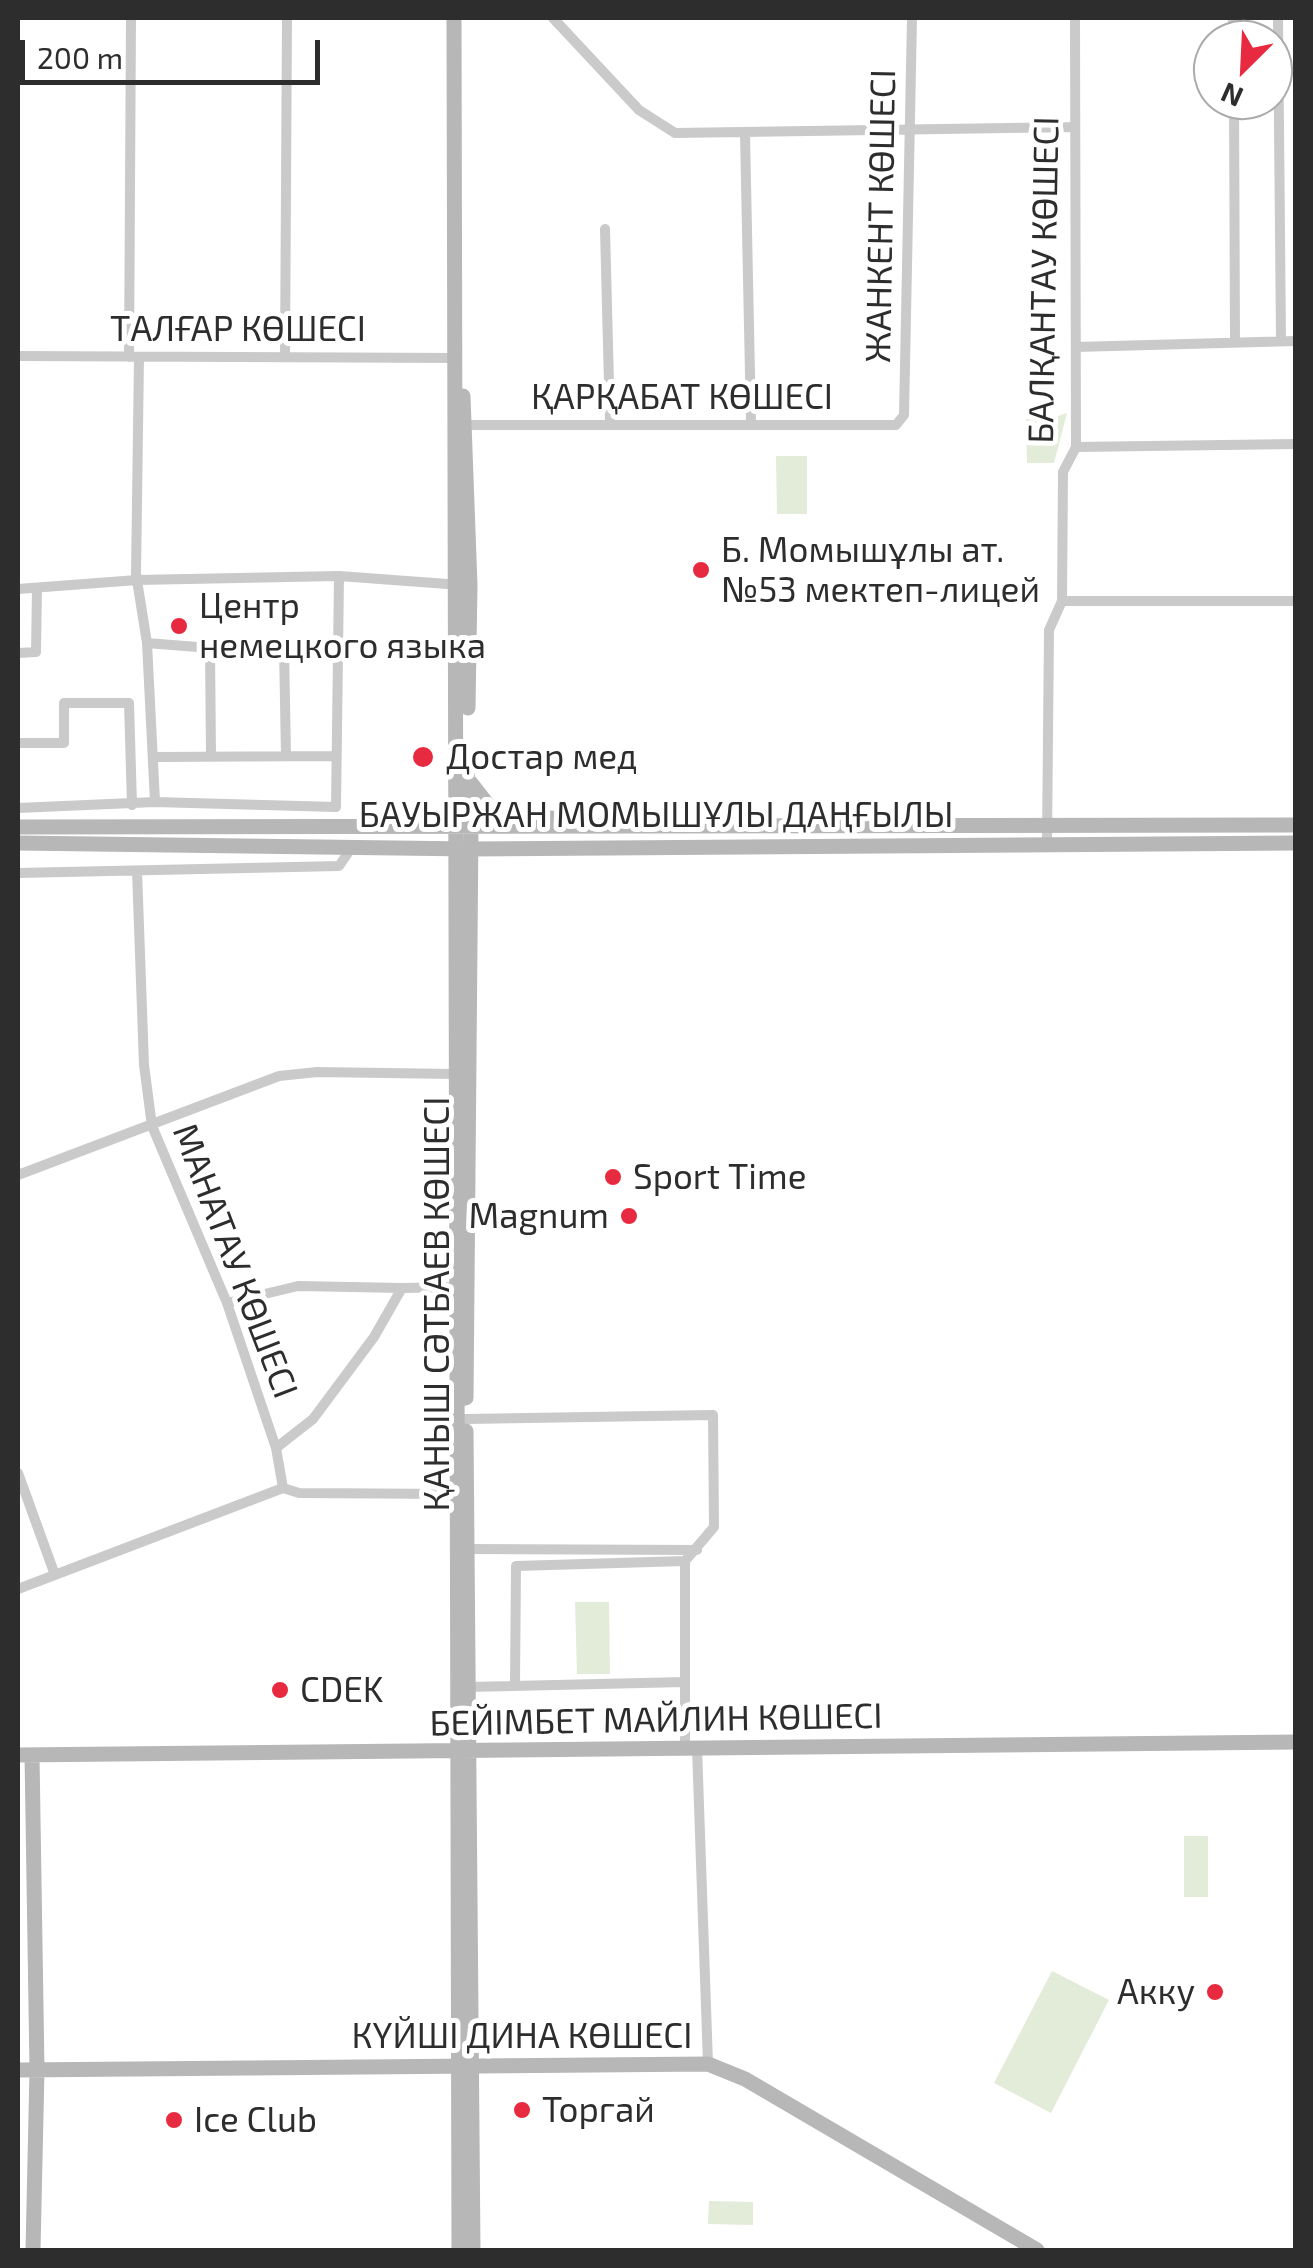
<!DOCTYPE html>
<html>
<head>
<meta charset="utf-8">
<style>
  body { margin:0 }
  #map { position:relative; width:1313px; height:2268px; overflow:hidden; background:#fff; font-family:"Exo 2",sans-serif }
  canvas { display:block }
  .frame { position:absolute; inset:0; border:20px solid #2d2d2d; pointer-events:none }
  .north { position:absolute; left:1193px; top:20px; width:100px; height:100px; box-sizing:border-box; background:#fff; border:2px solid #ababab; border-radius:50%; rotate:204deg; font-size:28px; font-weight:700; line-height:40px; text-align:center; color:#2d2d2d }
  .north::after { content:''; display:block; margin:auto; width:35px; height:45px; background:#e82a40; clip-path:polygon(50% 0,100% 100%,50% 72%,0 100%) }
  .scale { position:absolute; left:20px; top:40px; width:300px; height:45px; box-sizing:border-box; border:5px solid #2d2d2d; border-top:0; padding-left:12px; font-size:30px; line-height:35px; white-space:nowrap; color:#2d2d2d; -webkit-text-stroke:8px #fff; paint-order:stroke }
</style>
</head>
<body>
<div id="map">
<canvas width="1313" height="2268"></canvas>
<div class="frame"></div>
<div class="north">N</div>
<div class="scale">200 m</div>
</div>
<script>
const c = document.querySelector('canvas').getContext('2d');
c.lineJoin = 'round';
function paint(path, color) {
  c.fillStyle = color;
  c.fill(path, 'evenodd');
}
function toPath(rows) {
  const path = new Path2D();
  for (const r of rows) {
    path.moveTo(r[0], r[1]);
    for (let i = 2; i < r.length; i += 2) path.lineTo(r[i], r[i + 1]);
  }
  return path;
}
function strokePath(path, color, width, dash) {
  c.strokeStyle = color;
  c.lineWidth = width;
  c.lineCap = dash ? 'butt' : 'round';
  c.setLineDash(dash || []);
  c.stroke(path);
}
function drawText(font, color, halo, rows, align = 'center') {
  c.font = font + ' "Exo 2",sans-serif';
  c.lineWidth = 10;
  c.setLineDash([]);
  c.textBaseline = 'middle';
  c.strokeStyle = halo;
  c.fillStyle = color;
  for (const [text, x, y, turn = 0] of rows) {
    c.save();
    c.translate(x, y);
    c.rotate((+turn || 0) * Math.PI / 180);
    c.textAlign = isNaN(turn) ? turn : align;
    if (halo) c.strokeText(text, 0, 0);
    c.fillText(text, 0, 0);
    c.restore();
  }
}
paint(toPath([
  [1067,413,1054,463,1027,463,1026,419,1049,419],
  [776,456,807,456,807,514,777,514],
  [575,1602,609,1602,610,1674,577,1674],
  [1184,1836,1208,1836,1208,1897,1184,1897],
  [1052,1971,1109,2000,1051,2113,994,2083],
  [709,2201,753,2202,753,2225,708,2224]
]), '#e3ebd9');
strokePath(toPath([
  [553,18,639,110,675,133,1075,127],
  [1233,18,1233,40],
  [1278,18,1281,341],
  [1234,100,1235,342],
  [745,134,751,423],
  [605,229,610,423],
  [1076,347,1296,341],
  [18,356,456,358],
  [129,357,131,18],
  [139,357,136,574,147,643,155,802],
  [285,357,287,18],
  [462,425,896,425,904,415,912,18],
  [1076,447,1296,444],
  [18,589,137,580,339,576,461,585],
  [1062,601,1296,601],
  [147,643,210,648,336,648],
  [210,648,211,756],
  [284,648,286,756],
  [18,653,36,652,37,588],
  [18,743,64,743,64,703,129,703,132,805],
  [155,757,336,756],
  [18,808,155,802,336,807,339,576],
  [1047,842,1049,630,1062,601,1063,472,1076,447,1075,18],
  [137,871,144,1065,152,1126,227,1303,276,1448,283,1488],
  [18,873,339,866,352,847],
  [18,1175,279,1076,317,1072,455,1074],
  [227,1303,298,1286,402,1288],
  [465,1419,713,1415,714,1527,685,1561,685,1749],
  [276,1448,313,1419,374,1337,402,1288,460,1287],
  [18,1473,55,1575],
  [464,1549,697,1550],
  [18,1589,283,1488,299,1493,455,1494],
  [515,1684,516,1566,685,1561],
  [469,1687,685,1682],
  [697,1748,708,2064]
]), '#cacaca', 10);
strokePath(toPath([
  [454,18,459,2250],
  [463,396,470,585,468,708],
  [471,783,492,810,579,822],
  [18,827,1296,825],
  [18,843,471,849,1296,843],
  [466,1398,471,829,467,771],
  [466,1431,473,2250],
  [18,1755,1296,1742],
  [32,1755,37,2070,33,2250],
  [18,2070,708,2064,745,2079,1037,2250]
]), '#b7b7b7', 15);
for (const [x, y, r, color] of [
  [701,570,10,"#e82a40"],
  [179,626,10,"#e82a40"],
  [423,757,12,"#e82a40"],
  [613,1177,10,"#e82a40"],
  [629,1216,10,"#e82a40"],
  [280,1690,10,"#e82a40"],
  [1215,1992,10,"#e82a40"],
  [522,2110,10,"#e82a40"],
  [174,2120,10,"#e82a40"]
]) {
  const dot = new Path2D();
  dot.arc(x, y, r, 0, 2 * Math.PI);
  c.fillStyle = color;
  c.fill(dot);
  strokePath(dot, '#fff', 4);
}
drawText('35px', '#2d2d2d', '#fff', [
  ["ЖАНКЕНТ КӨШЕСІ",881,216,-89],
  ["БАЛҚАНТАУ КӨШЕСІ",1044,280,-89],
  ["ТАЛҒАР КӨШЕСІ",238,329],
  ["ҚАРҚАБАТ КӨШЕСІ",682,397],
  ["БАУЫРЖАН МОМЫШҰЛЫ ДАҢҒЫЛЫ",656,815],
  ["МАНАТАУ КӨШЕСІ",235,1261,69],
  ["ҚАНЫШ СӘТБАЕВ КӨШЕСІ",437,1304,-90],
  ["БЕЙІМБЕТ МАЙЛИН КӨШЕСІ",656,1720,-1],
  ["КҮЙШІ ДИНА КӨШЕСІ",522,2036]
]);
drawText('35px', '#2d2d2d', '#fff', [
  ["Б. Момышұлы ат.",721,550],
  ["№53 мектеп-лицей",721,590],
  ["Центр",199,606],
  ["немецкого языка",199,646],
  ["Достар мед",446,757],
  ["Sport Time",633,1177],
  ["Magnum",609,1216,"right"],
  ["CDEK",300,1690],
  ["Акку",1195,1992,"right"],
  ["Торгай",542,2110],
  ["Ice Club",194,2120]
], 'left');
</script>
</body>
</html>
